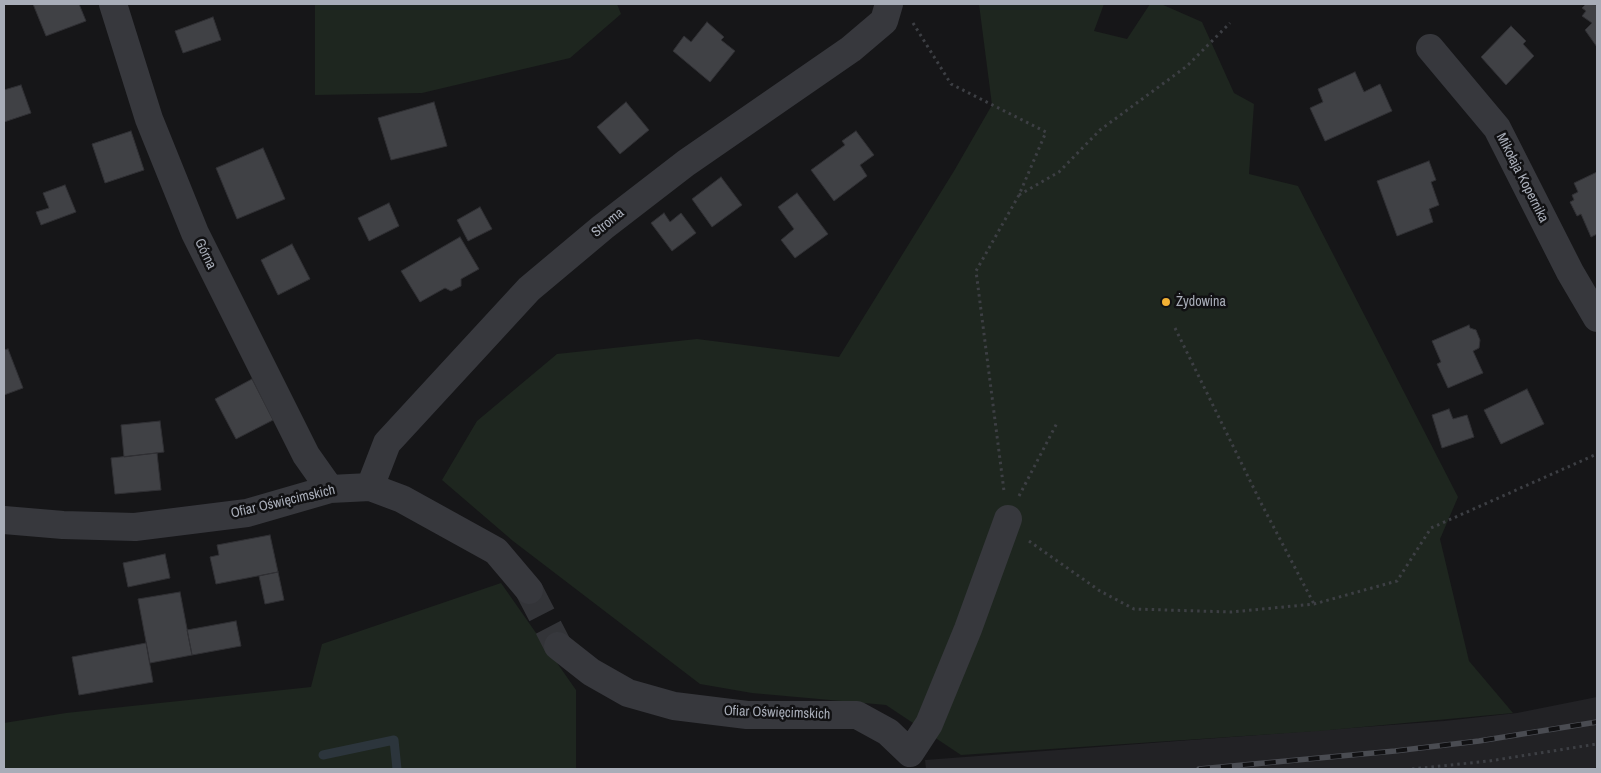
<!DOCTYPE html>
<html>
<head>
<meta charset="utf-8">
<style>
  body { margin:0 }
  #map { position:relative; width:1601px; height:773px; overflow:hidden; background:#161618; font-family:"Archivo Narrow",sans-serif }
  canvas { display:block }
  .frame { position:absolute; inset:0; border:5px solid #a8adb8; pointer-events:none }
</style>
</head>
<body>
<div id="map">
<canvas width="1601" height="773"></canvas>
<div class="frame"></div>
</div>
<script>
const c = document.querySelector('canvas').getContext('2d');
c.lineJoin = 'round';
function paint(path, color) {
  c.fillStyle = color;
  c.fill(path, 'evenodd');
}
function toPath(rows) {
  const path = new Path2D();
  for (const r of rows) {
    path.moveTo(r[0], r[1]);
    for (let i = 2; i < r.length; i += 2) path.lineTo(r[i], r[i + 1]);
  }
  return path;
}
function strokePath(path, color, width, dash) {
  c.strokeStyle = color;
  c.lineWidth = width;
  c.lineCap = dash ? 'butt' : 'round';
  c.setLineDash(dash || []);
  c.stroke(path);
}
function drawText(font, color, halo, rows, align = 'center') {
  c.font = font + ' "Archivo Narrow",sans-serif';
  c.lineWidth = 5;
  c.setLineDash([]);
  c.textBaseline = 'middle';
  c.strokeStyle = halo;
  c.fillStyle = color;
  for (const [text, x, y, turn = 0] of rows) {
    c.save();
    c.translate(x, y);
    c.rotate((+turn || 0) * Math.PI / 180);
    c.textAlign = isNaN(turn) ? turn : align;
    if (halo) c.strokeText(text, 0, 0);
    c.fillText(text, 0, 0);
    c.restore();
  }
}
paint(toPath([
  [1597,697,1597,767,1590,769,926,769,925,760,1444,721,1517,713]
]), '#222225');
paint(toPath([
  [315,4,617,4,621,14,570,58,422,93,315,95],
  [979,4,1104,4,1094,31,1127,39,1150,4,1161,4,1202,22,1234,93,1254,104,1249,174,1298,186,1458,497,1440,539,1469,661,1513,713,1319,731,961,755,886,705,752,693,700,684,513,541,442,480,477,421,557,354,697,339,839,357,954,171,992,105],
  [501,583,576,690,576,769,4,769,4,723,66,713,311,687,322,644]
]), '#1e261f');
strokePath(toPath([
  [323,755,394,740,397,769]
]), '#2c353c', 9);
const building = toPath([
  [33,4,79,4,86,21,46,36,33,4],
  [1586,4,1597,5,1597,47,1585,30,1592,23,1582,16,1586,11,1582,8,1586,4],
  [213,17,221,40,183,53,175,31,213,17],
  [707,22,724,37,721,40,735,51,710,82,673,51,684,36,691,42,707,22],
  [1511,26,1526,41,1523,44,1534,56,1506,85,1481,57,1511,26],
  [1355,72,1364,92,1380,84,1392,111,1325,141,1310,108,1323,102,1318,89,1355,72],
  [21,85,31,113,4,122,4,90,21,85],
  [434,102,447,146,391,160,378,118,434,102],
  [626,102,649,130,620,154,597,127,626,102],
  [131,131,144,170,105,183,92,144,131,131],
  [856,131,874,155,860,165,867,176,834,201,811,170,845,145,842,141,856,131],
  [263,148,285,199,237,219,216,168,263,148],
  [1429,161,1436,180,1431,182,1439,205,1429,209,1433,222,1397,236,1377,181,1429,161],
  [1597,172,1597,234,1591,237,1581,214,1577,216,1570,202,1574,200,1572,195,1578,192,1574,183,1597,172],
  [721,177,742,205,712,227,692,199,721,177],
  [65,185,76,212,41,225,36,212,49,208,43,193,65,185],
  [797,193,828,234,795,258,781,240,794,229,778,207,797,193],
  [389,203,399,226,369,241,358,218,389,203],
  [480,207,492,229,468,241,457,220,480,207],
  [664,213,670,222,681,213,696,233,672,251,651,223,664,213],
  [460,237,479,269,461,279,461,286,451,291,445,288,420,302,401,271,460,237],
  [292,244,310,279,278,295,261,260,292,244],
  [1469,325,1470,328,1476,330,1480,340,1479,348,1473,351,1483,373,1448,388,1437,364,1441,362,1432,341,1469,325],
  [8,349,23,388,4,395,4,350,8,349],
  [252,379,273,420,236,439,215,399,252,379],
  [1527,389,1544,424,1501,444,1484,410,1527,389],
  [1449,409,1453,419,1467,415,1474,437,1442,448,1432,415,1449,409],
  [160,421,164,452,124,457,121,425,160,421],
  [157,453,161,490,115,494,111,458,157,453],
  [270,535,278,572,216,584,210,557,219,555,217,545,270,535],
  [165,554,170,578,128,587,123,563,165,554],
  [278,572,284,600,265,604,259,576,278,572],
  [180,592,192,655,150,663,138,599,180,592],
  [236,621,241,646,192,655,187,630,236,621],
  [146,643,153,682,79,695,72,657,146,643]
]);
paint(building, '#404145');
strokePath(building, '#303034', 1);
strokePath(toPath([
  [529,590,558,646]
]), '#333438', 28, [28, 14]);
strokePath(toPath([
  [913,23,951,84,1046,132,1019,195,976,271,1004,491],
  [1019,195,1059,172,1100,130,1187,66,1230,23],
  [1175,328,1261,503,1314,604],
  [1019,496,1058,421],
  [1029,541,1100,591,1134,609,1231,612,1314,604,1397,581,1431,528,1597,454],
  [1412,769,1489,761,1597,744]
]), '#3d3f44', 3, [2.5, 4]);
strokePath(toPath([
  [113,4,149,119,195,233,306,455,330,489],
  [1430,48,1497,128,1570,272,1597,318],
  [370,487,387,443,529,289,603,227,686,163,851,49,884,21,889,4],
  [4,520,63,525,135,527,247,513,330,489,370,487,402,499,496,551,529,590],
  [558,646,591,672,628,693,674,706,747,715,857,715,888,732,910,753],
  [910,753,929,724,968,629,1008,519]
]), '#37383d', 28);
const rail = toPath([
  [1199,769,1395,751,1479,741,1597,722]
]);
strokePath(rail, '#4a4c52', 5.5);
strokePath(rail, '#111113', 4, [11]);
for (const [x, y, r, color] of [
  [1166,302,5,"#f2b134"]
]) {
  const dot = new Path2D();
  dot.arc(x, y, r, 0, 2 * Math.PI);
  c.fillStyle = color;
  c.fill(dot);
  strokePath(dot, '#111113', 2);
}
drawText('14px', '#a8adb8', '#111113', [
  ["Mikołaja Kopernika",1522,178,63],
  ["Stroma",608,223,-39],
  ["Górna",205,254,64],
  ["Ofiar Oświęcimskich",283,502,-13],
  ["Ofiar Oświęcimskich",777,713,2]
]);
drawText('14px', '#a8adb8', '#111113', [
  ["Żydowina",1176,302]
], 'left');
</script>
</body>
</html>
